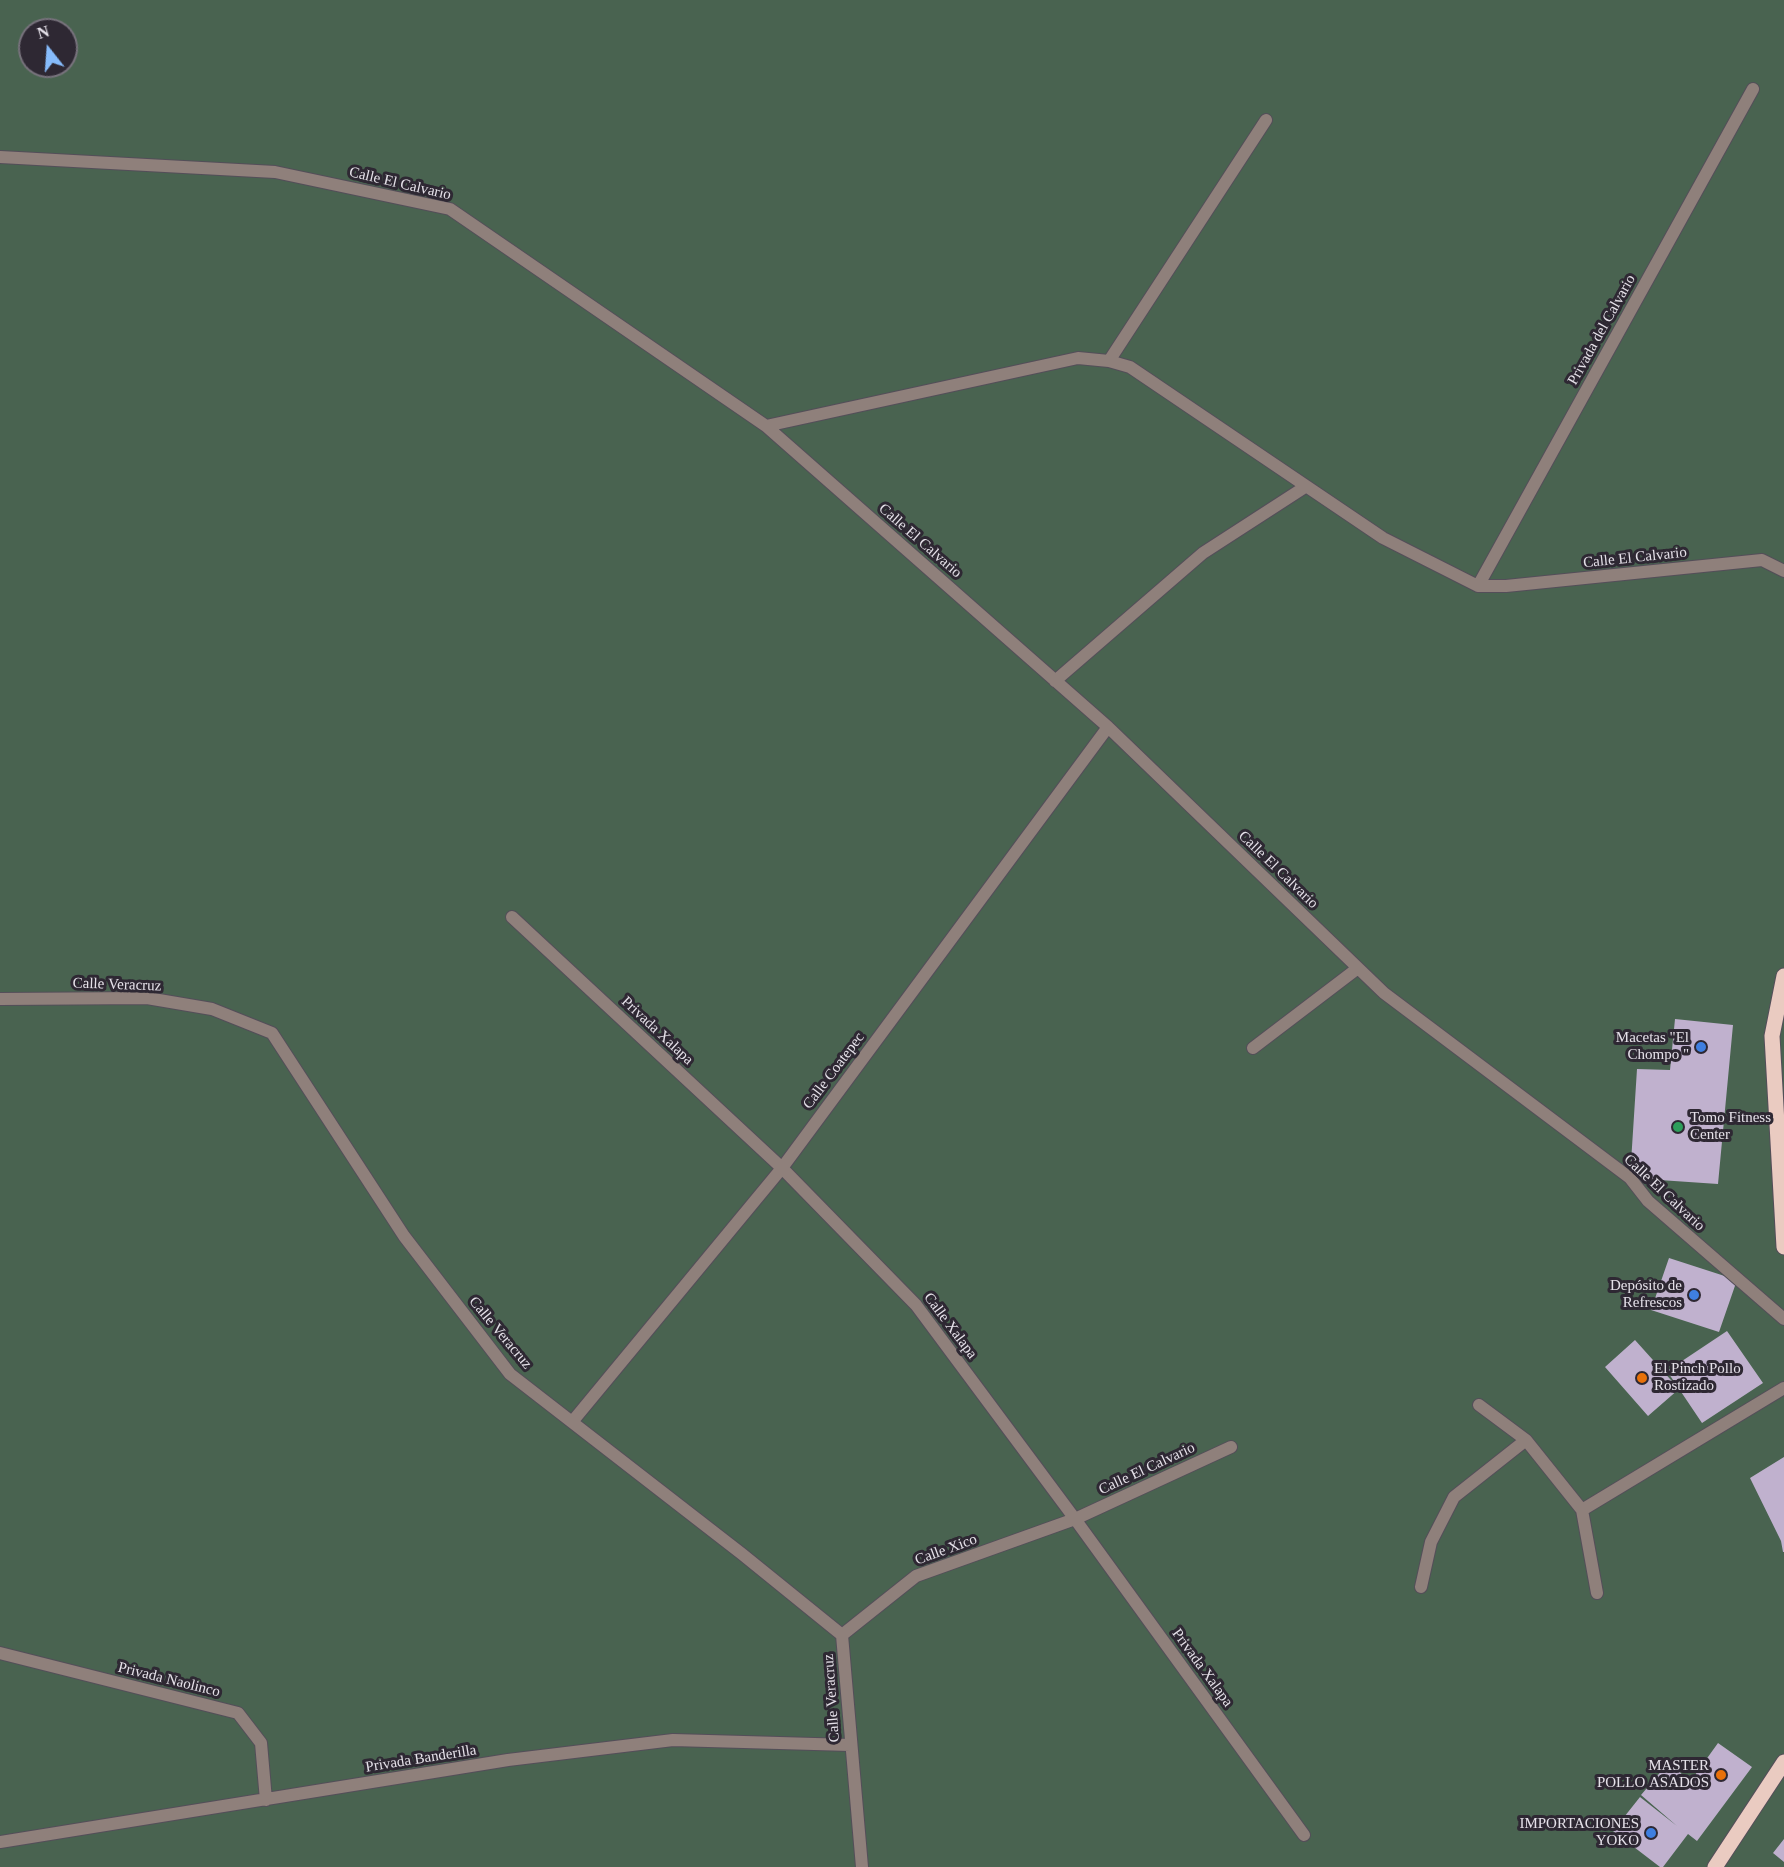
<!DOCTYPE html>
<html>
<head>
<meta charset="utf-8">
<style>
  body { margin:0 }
  #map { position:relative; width:1784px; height:1867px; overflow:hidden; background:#38323d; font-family:Georgia,serif }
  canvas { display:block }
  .north { position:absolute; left:18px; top:18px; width:60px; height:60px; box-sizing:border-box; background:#2e2833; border:2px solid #77727c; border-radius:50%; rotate:343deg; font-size:16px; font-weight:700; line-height:24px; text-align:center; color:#e5e1e9 }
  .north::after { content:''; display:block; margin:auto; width:21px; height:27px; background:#86bbfb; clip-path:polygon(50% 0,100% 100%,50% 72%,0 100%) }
</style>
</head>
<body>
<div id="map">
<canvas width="1784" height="1867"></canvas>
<div class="north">N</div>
</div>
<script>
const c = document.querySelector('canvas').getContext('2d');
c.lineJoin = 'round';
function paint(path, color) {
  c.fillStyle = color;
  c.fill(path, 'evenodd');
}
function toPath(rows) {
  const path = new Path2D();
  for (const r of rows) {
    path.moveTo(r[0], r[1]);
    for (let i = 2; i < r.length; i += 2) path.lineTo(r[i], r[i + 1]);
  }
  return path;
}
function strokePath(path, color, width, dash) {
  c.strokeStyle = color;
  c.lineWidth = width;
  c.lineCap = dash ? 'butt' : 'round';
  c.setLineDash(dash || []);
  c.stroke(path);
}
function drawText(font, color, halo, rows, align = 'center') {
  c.font = font + ' Georgia,serif';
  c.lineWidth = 6;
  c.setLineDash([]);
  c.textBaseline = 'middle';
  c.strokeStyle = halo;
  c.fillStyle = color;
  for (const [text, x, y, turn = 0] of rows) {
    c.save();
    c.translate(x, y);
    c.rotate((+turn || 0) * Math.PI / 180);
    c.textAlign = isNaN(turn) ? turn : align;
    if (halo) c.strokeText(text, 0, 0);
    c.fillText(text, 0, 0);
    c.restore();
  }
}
paint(toPath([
  [0,0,1784,0,1784,1867,0,1867],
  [30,30,66,30,66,66,30,66]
]), '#496350');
paint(toPath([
  [1675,1019,1733,1025,1718,1184,1630,1178,1637,1069,1670,1070],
  [1669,1258,1737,1280,1719,1332,1651,1310],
  [1727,1331,1763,1383,1702,1423,1667,1371],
  [1635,1340,1679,1389,1648,1416,1605,1367],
  [1784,1457,1784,1552,1783,1552,1781,1541,1750,1478],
  [1718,1743,1752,1767,1697,1841,1688,1834,1663,1867,1660,1867,1613,1831,1640,1797,1677,1826,1641,1795,1669,1762,1690,1782],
  [1784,1839,1784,1862,1773,1853]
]), '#c0b1ce');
const minor = toPath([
  [0,157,275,172,450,209,766,426,1108,727,1384,993,1630,1178,1648,1201,1784,1319],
  [1109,361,1266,120],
  [766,426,1078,358,1109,361,1130,367,1383,538,1478,586,1506,586,1762,560,1784,571],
  [1478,586,1753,89],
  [1055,681,1203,553,1305,487],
  [512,917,782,1168,916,1305,1075,1519,1304,1835],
  [0,999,147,998,212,1009,272,1033,404,1236,510,1374,742,1554,842,1635,862,1867],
  [1253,1048,1358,968],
  [1479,1405,1526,1440,1582,1510,1784,1388],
  [572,1422,782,1168,1108,727],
  [1582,1510,1597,1593],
  [1421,1587,1431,1542,1454,1497,1526,1440],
  [842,1635,916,1576,1075,1519,1231,1447],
  [0,1653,238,1713,261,1743,266,1800],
  [0,1842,508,1760,673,1740,850,1745]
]);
const primary = toPath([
  [1784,976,1772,1036,1784,1247],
  [1715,1867,1784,1762]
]);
strokePath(minor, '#544e59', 14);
strokePath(primary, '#544e59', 17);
strokePath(minor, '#8f807b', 12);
strokePath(primary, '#eacbc1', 15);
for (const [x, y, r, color] of [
  [1701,1047,6,"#3f7fe0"],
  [1678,1127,6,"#2e9e5b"],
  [1694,1295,6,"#3f7fe0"],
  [1642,1378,6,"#e8710a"],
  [1721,1775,6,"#e8710a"],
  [1651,1833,6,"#3f7fe0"]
]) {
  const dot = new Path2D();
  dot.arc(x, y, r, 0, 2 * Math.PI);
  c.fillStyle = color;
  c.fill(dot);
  strokePath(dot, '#2e2833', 2);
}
drawText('15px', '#e5e1e9', '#2e2833', [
  ["Calle El Calvario",400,184,13],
  ["Privada del Calvario",1602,330,-61],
  ["Calle El Calvario",920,541,41],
  ["Calle El Calvario",1635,558,-6],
  ["Calle El Calvario",1278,870,44],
  ["Calle Veracruz",117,985,2],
  ["Privada Xalapa",657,1031,43],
  ["Calle Coatepec",834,1071,-53],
  ["Calle El Calvario",1664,1193,43],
  ["Calle Xalapa",950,1326,53],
  ["Calle Veracruz",500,1333,50],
  ["Calle El Calvario",1147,1469,-25],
  ["Calle Xico",946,1550,-20],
  ["Privada Xalapa",1202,1668,54],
  ["Privada Naolinco",169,1680,14],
  ["Calle Veracruz",832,1698,-94],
  ["Privada Banderilla",421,1759,-9]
]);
drawText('15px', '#e5e1e9', '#2e2833', [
  ["Macetas \"El",1689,1038],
  ["Chompo \"",1689,1055],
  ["Tomo Fitness",1690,1118,"left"],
  ["Center",1690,1135,"left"],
  ["Depósito de",1682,1286],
  ["Refrescos",1682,1303],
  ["El Pinch Pollo",1654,1369,"left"],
  ["Rostizado",1654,1386,"left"],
  ["MASTER",1709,1766],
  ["POLLO ASADOS",1709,1783],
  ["IMPORTACIONES",1639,1824],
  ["YOKO",1639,1841]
], 'right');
</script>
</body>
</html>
